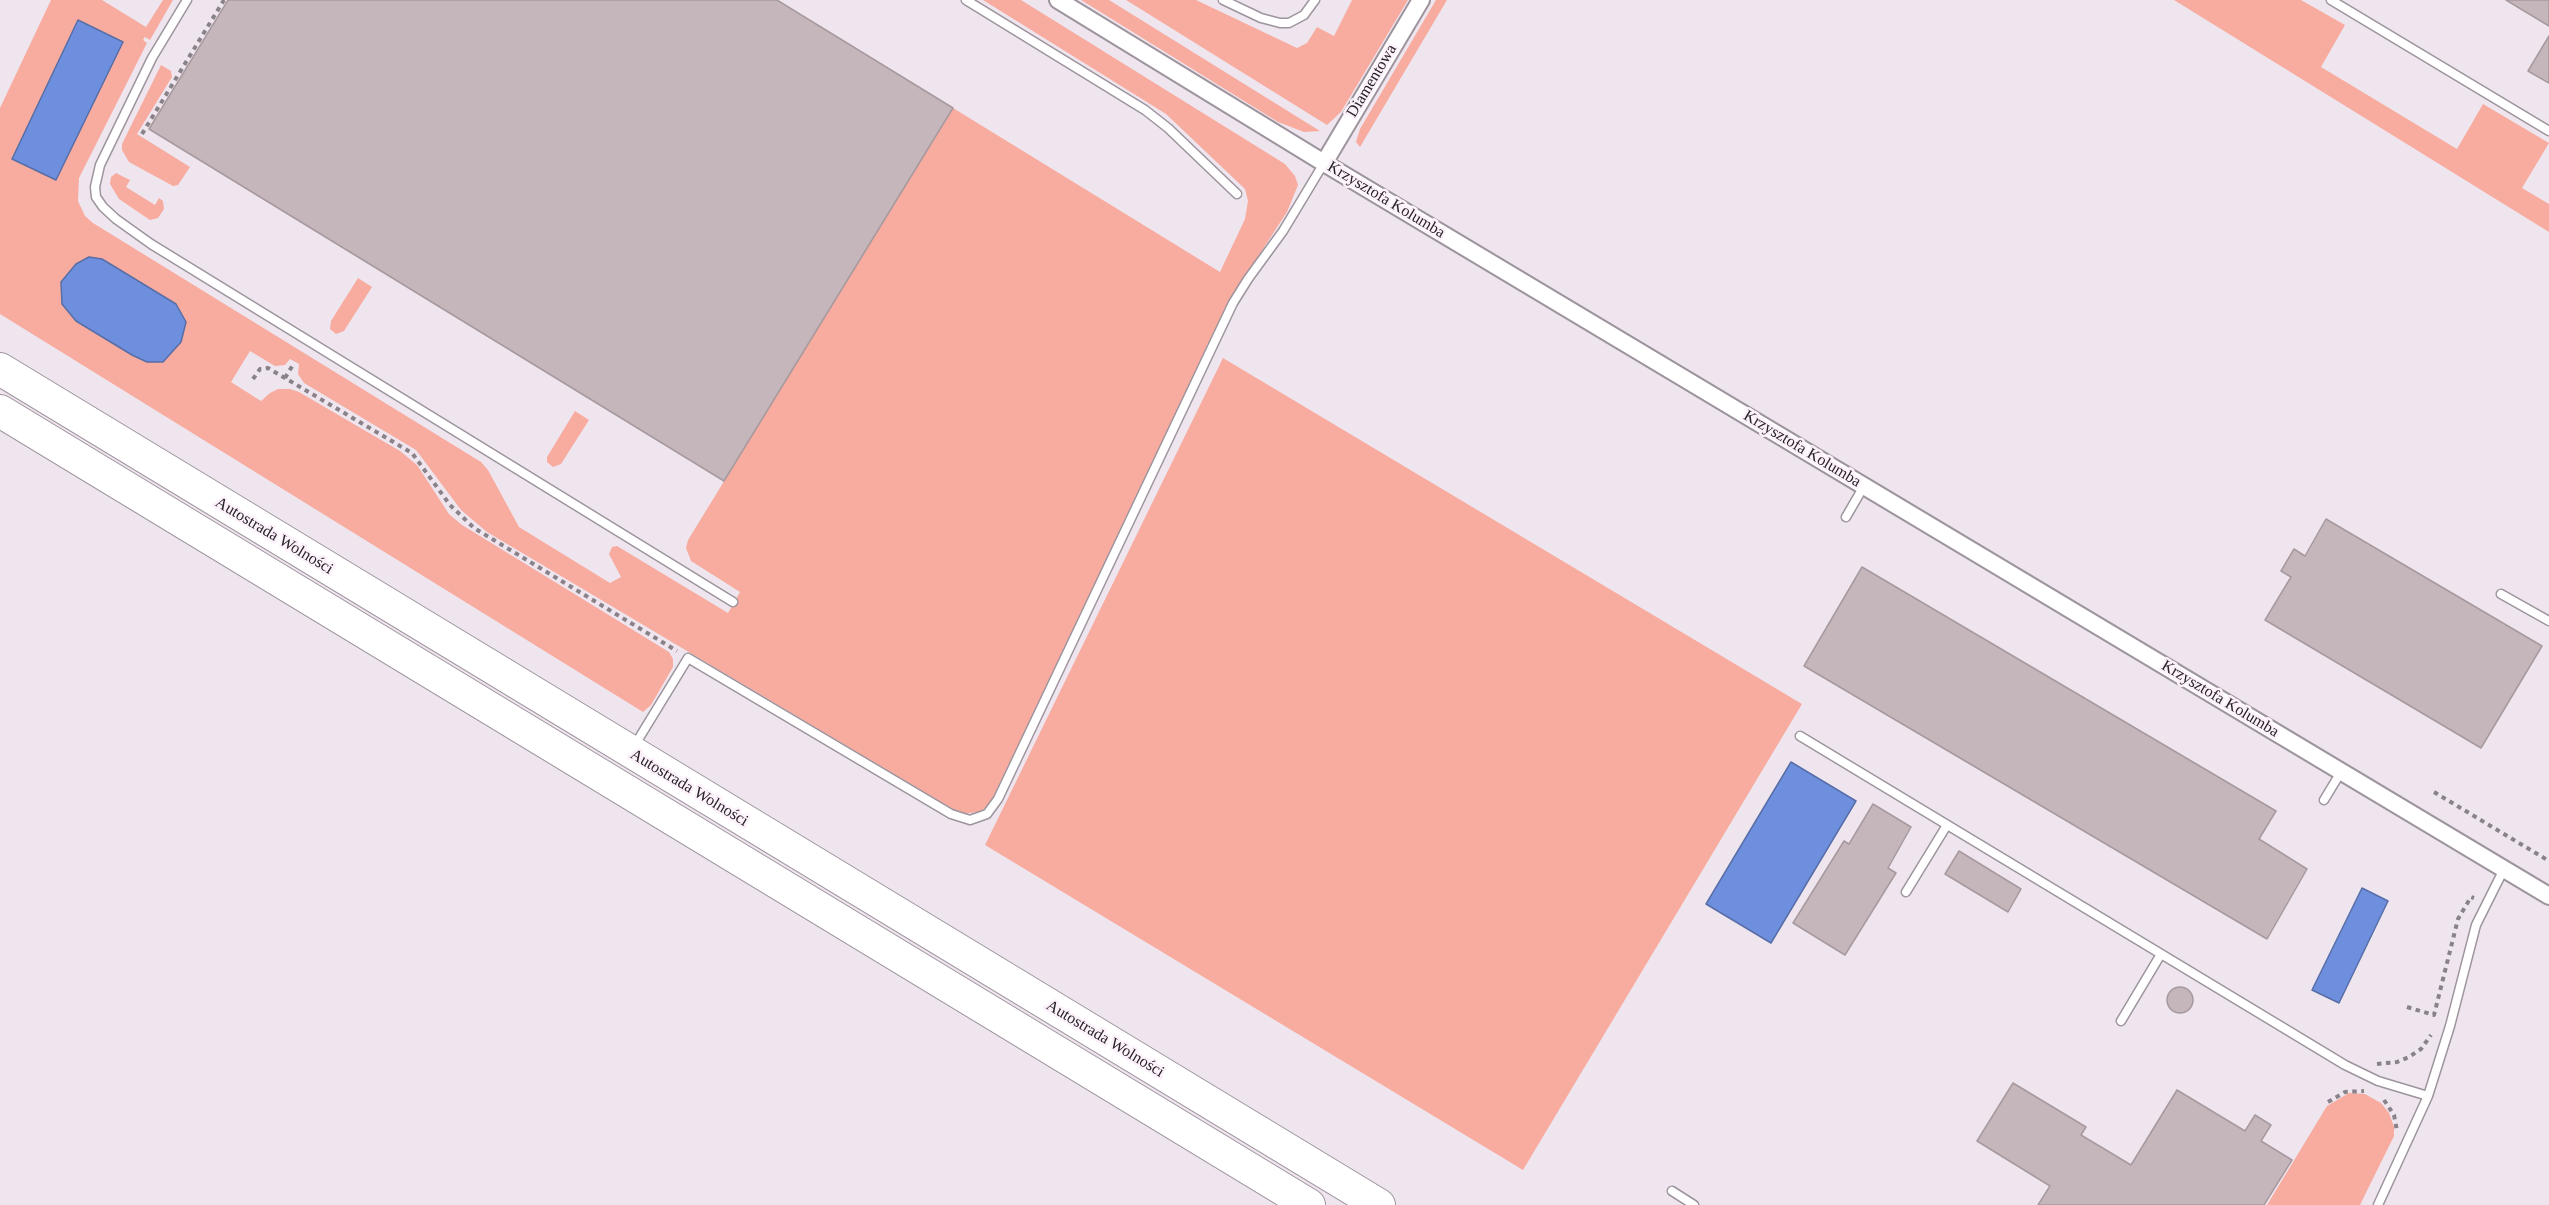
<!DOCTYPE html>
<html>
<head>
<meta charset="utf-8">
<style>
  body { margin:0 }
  canvas { display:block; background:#efe5ef }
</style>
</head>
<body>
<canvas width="2549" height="1205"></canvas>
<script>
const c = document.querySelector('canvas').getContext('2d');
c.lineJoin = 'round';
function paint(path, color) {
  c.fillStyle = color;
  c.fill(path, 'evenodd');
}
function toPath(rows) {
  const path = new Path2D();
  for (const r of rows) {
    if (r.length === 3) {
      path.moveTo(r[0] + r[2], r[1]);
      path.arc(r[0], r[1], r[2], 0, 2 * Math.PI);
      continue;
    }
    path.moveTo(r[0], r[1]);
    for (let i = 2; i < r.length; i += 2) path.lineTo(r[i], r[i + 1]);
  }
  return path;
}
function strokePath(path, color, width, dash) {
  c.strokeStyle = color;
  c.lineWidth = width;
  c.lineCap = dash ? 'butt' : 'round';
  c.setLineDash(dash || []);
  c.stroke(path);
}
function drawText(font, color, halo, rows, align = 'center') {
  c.font = font + ' Georgia,serif';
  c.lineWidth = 5;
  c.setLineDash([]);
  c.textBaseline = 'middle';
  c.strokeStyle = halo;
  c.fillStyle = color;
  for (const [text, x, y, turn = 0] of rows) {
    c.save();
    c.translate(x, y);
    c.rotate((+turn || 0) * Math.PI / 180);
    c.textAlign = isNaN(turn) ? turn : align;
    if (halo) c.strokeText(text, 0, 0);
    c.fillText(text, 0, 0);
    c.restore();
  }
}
paint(toPath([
  [51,0,102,0,146,27,163,0,173,0,150,40,145,37,143,40,147,43,79,178,78,201,85,216,93,223,481,462,488,470,519,527,610,583,621,577,609,554,612,547,617,546,728,613,740,592,691,561,686,548,688,540,953,108,1220,272,1245,219,1248,201,1245,189,1166,114,983,0,1021,0,1285,164,1295,176,1298,185,1287,212,1229,301,990,804,980,812,961,814,487,532,461,510,416,450,304,383,298,374,299,364,290,359,285,365,275,366,250,351,231,382,261,401,270,393,278,389,290,389,299,392,400,451,417,465,449,514,462,525,669,652,673,659,673,667,651,705,643,712,0,314,0,108],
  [1081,0,1109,0,1320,131,1304,132,1278,122],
  [1126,0,1196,0,1297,48,1307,43,1317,27,1334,36,1352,0,1408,0,1341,112,1327,125],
  [1436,0,1447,0,1360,147,1356,142,1360,129],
  [2174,0,2301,0,2345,25,2321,67,2457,149,2483,104,2549,143,2522,188,2549,204,2549,232],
  [161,65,171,71,172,77,137,134,190,167,178,185,173,186,129,162,122,150,122,144],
  [116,173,130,180,126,187,155,205,159,198,163,201,164,209,158,218,150,220,119,199,110,184,111,177],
  [358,278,372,287,344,331,336,334,330,329,331,321],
  [1223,358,1802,704,1523,1170,985,845],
  [575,411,589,420,561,464,553,467,547,462,547,457],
  [2349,1093,2365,1094,2381,1103,2389,1113,2394,1127,2394,1136,2360,1205,2267,1205,2327,1106]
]), '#f7ac9f');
const water = toPath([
  [78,20,123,42,56,180,12,159,78,20],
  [89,257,102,259,176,304,186,322,181,342,163,362,147,362,132,355,76,321,62,304,61,282,76,264,89,257],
  [1791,762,1856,801,1771,943,1706,904,1791,762],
  [2362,888,2388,901,2339,1003,2312,990,2362,888]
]);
paint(water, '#6d8fde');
strokePath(water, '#586ea7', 1.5);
const building = toPath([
  [228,0,777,0,953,108,724,481,149,129,228,0],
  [2506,0,2549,0,2549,26,2506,0],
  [2549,36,2549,83,2528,71,2549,36],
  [2326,519,2542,646,2481,748,2265,620,2291,577,2281,571,2294,549,2305,556,2326,519],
  [1862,567,2276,811,2259,839,2307,869,2267,939,1804,666,1862,567],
  [1873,804,1911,827,1888,868,1896,873,1845,955,1793,923,1844,841,1849,844,1873,804],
  [1959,851,2021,889,2008,912,1945,874,1959,851],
  [2180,1000,13],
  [2013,1083,2086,1127,2081,1135,2131,1165,2177,1090,2245,1131,2255,1115,2271,1125,2261,1141,2292,1160,2264,1205,2038,1205,2050,1186,1977,1141,2013,1083]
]);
paint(building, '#c4b6ba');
strokePath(building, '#a7999d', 1.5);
const service = toPath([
  [187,0,152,58,100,165,95,187,96,197,103,207,116,219,151,244,733,602],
  [966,0,1145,110,1168,128,1237,194],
  [1223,0,1261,18,1280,23,1289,23,1304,15,1315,0],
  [2331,0,2549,131],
  [1846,517,1864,486],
  [2501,594,2549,621],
  [1800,736,2345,1065,2378,1081,2428,1096],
  [633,748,688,658,951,814,970,820,987,814,998,799,1233,303,1248,279,1283,231,1324,163],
  [2324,800,2341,772],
  [1906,892,1947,825],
  [2121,1021,2161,954],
  [1672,1191,1694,1205],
  [2378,1205,2428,1096,2450,1026,2476,925,2504,869]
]);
const minor = toPath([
  [1058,0,1324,163,2549,896],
  [1324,163,1421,0]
]);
const motorway = toPath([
  [0,369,1379,1205],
  [0,411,1309,1205]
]);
strokePath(service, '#9d949d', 11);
strokePath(minor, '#9d949d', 20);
strokePath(motorway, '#9d949d', 34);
strokePath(toPath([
  [142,134,224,0],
  [285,378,294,363],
  [253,379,260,369,268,368,412,453,450,505,474,528,677,651],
  [2434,792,2549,861],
  [2407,1007,2434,1015,2458,919,2471,897,2474,898],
  [2377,1064,2397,1062,2409,1057,2421,1049,2431,1035],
  [2384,1100,2394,1115,2397,1131],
  [2328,1102,2345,1092,2364,1091]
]), '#898289', 4, [4.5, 4.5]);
strokePath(service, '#fff', 8);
strokePath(minor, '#fff', 16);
strokePath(motorway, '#fff', 32);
drawText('16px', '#262226', '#fdf2fc', [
  ["Diamentowa",1372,81,-59],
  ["Krzysztofa Kolumba",1386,200,31],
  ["Krzysztofa Kolumba",1802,449,31],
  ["Autostrada Wolności",274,536,31],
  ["Krzysztofa Kolumba",2220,699,31],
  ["Autostrada Wolności",689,788,31],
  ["Autostrada Wolności",1105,1039,31]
]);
</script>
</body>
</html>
